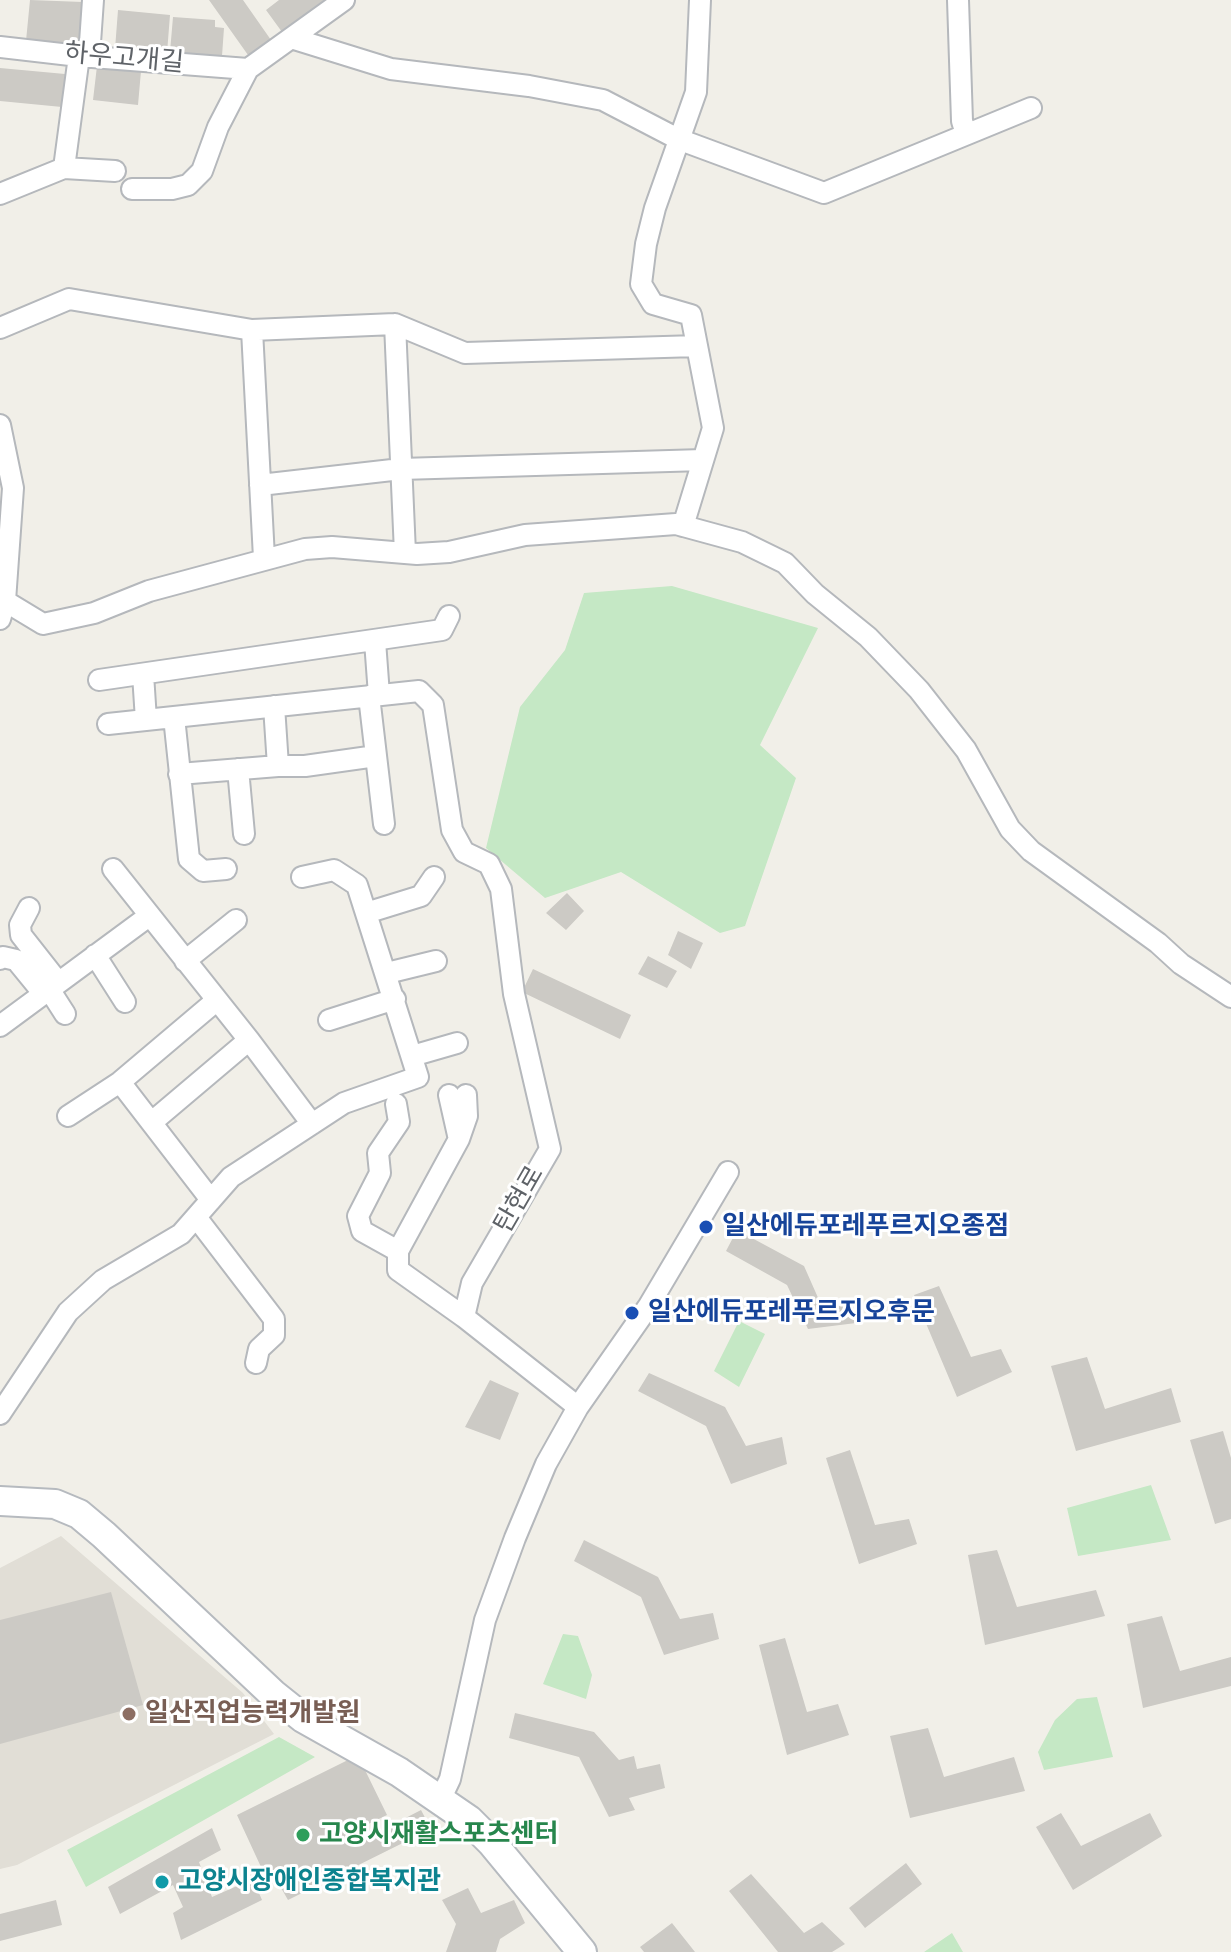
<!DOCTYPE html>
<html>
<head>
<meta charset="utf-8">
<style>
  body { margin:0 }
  canvas { display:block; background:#f1efe8 }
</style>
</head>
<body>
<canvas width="1231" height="1952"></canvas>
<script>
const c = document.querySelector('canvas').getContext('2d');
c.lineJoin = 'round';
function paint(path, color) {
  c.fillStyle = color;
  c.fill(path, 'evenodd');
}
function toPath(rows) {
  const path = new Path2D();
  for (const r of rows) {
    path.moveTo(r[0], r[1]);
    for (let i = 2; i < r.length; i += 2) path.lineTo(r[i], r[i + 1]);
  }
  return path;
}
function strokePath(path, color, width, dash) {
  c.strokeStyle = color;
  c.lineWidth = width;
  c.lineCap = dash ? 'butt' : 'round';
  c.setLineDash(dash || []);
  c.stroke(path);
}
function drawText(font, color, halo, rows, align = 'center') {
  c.font = font + ' "DejaVu Sans","Noto Sans KR",sans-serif';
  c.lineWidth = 6;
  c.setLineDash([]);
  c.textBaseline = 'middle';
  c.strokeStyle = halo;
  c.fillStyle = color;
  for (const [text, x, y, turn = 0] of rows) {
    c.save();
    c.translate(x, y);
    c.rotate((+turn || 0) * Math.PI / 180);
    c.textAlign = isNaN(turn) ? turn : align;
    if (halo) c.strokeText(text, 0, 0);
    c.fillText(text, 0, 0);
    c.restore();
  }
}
paint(toPath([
  [61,1536,243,1693,274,1734,17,1865,0,1869,0,1568]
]), '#e1ded6');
paint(toPath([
  [672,586,818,628,760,745,796,778,745,926,720,933,621,872,545,898,486,848,520,707,565,650,584,593],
  [739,1321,765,1334,739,1387,714,1371],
  [1151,1485,1171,1540,1078,1556,1067,1508],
  [563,1634,578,1636,592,1675,586,1699,543,1684],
  [1097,1697,1113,1757,1044,1770,1038,1752,1055,1720,1077,1699],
  [279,1737,315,1757,86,1887,67,1850],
  [952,1933,963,1952,924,1952]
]), '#c5e8c5');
paint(toPath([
  [30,0,83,2,79,45,26,41],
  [209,0,243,0,271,40,248,55],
  [279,0,327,0,282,32,266,10],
  [118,10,170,15,167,53,115,49],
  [173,17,215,20,215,27,224,28,222,56,170,52],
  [97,66,141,71,138,105,93,100],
  [0,68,65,74,62,107,0,101],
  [567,893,584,911,566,930,546,913],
  [678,931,703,943,691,969,668,955],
  [648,956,677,971,667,988,638,974],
  [533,969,631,1015,620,1039,522,992],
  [737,1230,804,1266,823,1309,852,1302,856,1323,808,1329,787,1285,726,1251],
  [939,1286,971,1357,1001,1349,1012,1372,957,1397,914,1295],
  [1087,1357,1105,1409,1171,1388,1181,1422,1076,1451,1051,1366],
  [649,1373,725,1407,746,1446,782,1437,787,1464,731,1484,706,1426,638,1391],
  [490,1380,519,1393,500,1440,465,1427],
  [1223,1431,1231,1458,1231,1519,1215,1524,1190,1440],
  [850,1450,875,1525,909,1519,917,1544,859,1564,826,1458],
  [584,1540,658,1577,680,1619,713,1613,719,1639,664,1655,641,1597,574,1561],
  [997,1550,1017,1607,1096,1590,1105,1616,985,1645,968,1555],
  [111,1592,143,1705,0,1744,0,1620],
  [1162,1616,1180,1671,1231,1657,1231,1686,1143,1708,1127,1624],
  [785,1638,807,1712,838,1704,849,1735,787,1755,759,1645],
  [515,1713,594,1732,619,1760,634,1756,637,1769,660,1764,665,1788,629,1798,635,1810,609,1817,579,1757,509,1738],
  [928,1728,944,1777,1014,1757,1025,1791,910,1818,890,1736],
  [348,1760,365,1770,387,1815,358,1829,363,1840,421,1810,431,1829,288,1900,268,1865,261,1867,237,1815],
  [1061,1813,1081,1846,1150,1813,1162,1836,1073,1890,1036,1827],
  [212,1828,221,1850,199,1862,212,1897,253,1879,262,1900,181,1940,173,1913,183,1907,173,1885,120,1914,108,1887],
  [906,1863,922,1884,865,1928,849,1908],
  [751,1874,804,1933,822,1922,845,1944,832,1952,778,1952,729,1891],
  [468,1888,481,1913,514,1900,525,1923,500,1939,496,1952,446,1952,456,1924,442,1900],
  [56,1900,62,1925,0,1941,0,1914],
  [672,1923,695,1952,644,1952,640,1947]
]), '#cccac5');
const minor = toPath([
  [958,0,962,121,966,134],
  [291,38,391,69,529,86,603,100,678,139,824,193,1031,108],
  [0,47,79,56,248,69,344,0],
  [89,57,93,0],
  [64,168,115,171],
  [132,189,172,189,188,185,202,171,218,127,248,69],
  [0,194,64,168,79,56],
  [395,324,405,553],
  [0,328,69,299,252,330,395,324,465,353,697,346],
  [252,330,264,558],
  [0,425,13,488,5,601,0,619],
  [260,485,401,469,703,460],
  [683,526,713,428,691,315,653,304,641,284,646,244,655,208,696,92,700,0],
  [5,601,43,624,94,613,149,591,305,549,332,547,417,554,449,552,525,535,676,524,742,542,785,563,815,594,868,637,919,690,966,750,1010,829,1031,851,1158,943,1181,964,1231,997],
  [375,641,379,695],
  [143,674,146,720],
  [99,680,442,630,449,616],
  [369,696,384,824],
  [174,717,189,859,203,871,226,869],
  [108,724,419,691,433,705,452,830,464,852,489,864,501,889,514,994,550,1149,472,1283,464,1317,578,1407],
  [274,766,305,766,376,756],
  [238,769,244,834],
  [179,774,278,766,274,706],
  [113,869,249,1040,312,1124],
  [29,908,20,925,21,935,58,982],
  [366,913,421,896,434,877],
  [95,955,125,1002],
  [0,959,3,957,16,960,43,993],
  [185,961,236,920],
  [387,973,436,961],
  [49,989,65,1014],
  [329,1020,395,999],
  [0,1026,149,916],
  [412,1056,457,1043],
  [449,1095,458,1135],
  [396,1104,399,1122,378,1153,380,1173,358,1216,362,1231,398,1251],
  [68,1116,120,1082],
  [152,1122,249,1040],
  [211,1200,120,1082,217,1000],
  [196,1217,274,1319,274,1335,259,1349,256,1363],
  [464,1317,398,1270,398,1251,459,1139,467,1116,466,1095],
  [0,1414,68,1312,103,1280,181,1234,231,1177,344,1103,418,1077,357,885,334,870,302,877],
  [441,1798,450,1779,485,1620,515,1538,546,1464,578,1407,648,1307,728,1172]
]);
const secondary = toPath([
  [0,1501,55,1504,79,1514,104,1535,273,1694,303,1718,399,1772,469,1820,492,1843,582,1952]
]);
strokePath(minor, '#b5b8bc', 24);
strokePath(secondary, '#b6babf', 32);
strokePath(minor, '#fff', 20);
strokePath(secondary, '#fff', 28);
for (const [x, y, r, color] of [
  [706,1227,8,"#1a4fb4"],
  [632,1313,8,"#1a4fb4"],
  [129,1714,8,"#8d6e63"],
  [303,1835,8,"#2e9e5b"],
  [162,1882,8,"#0f9aa8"]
]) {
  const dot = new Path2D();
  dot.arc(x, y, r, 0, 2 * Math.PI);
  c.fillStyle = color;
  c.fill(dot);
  strokePath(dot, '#fff', 3);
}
drawText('26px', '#5f6368', '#fff', [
  ["하우고개길",124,59,5],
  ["탄현로",520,1200,-60]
]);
drawText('bold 26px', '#164399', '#fff', [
  ["일산에듀포레푸르지오종점",722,1227],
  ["일산에듀포레푸르지오후문",648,1313]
], 'left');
drawText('bold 26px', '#785e54', '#fff', [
  ["일산직업능력개발원",145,1714]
], 'left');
drawText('bold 26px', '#27864d', '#fff', [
  ["고양시재활스포츠센터",319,1835]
], 'left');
drawText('bold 26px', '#0d838f', '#fff', [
  ["고양시장애인종합복지관",178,1882]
], 'left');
</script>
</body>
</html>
